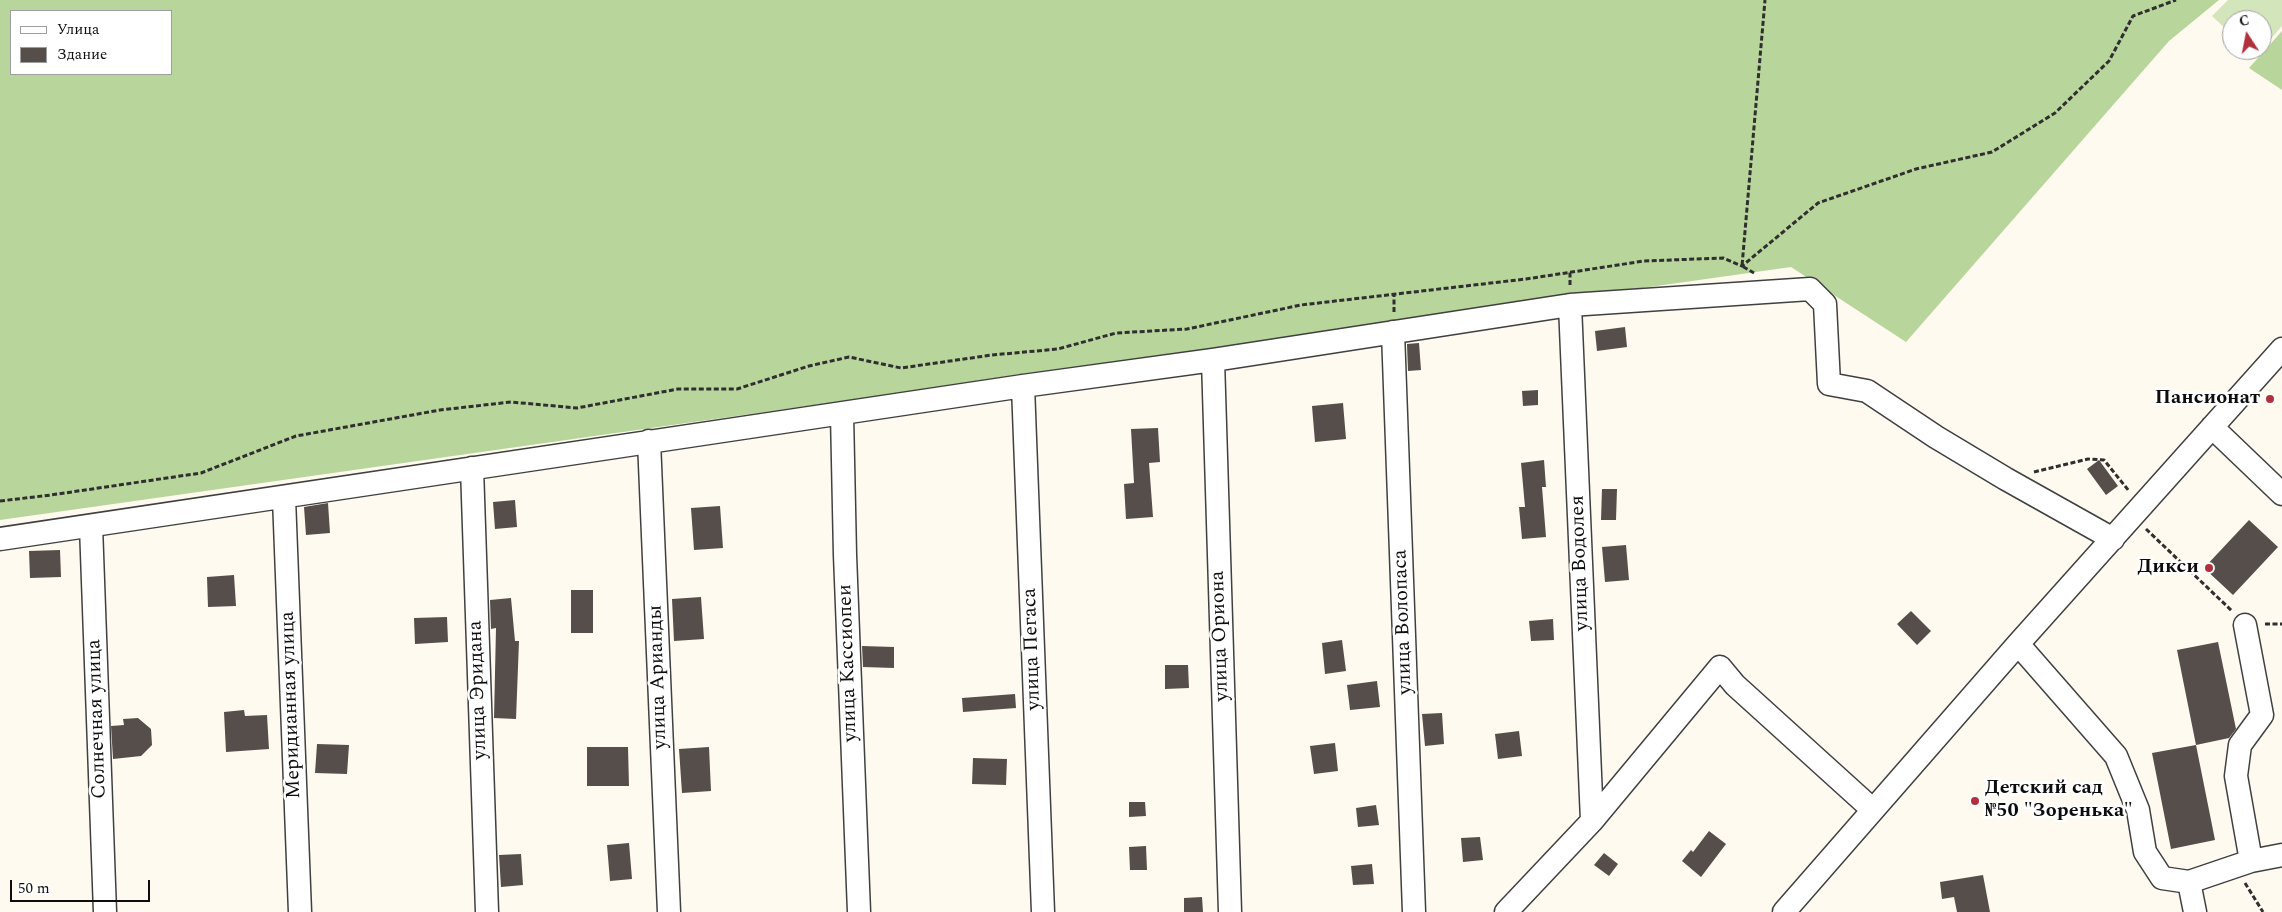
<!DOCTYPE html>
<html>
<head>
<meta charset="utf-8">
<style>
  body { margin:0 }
  #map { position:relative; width:2282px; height:912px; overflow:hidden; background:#fefaef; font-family:Spectral,serif }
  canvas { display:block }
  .legend { position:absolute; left:10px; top:10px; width:162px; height:65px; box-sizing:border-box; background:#fff; border:1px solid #9e9e9e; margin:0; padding:6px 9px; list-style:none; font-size:15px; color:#0d0d0d }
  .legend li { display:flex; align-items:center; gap:10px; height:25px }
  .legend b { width:25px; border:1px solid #9e9e9e }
  .north { position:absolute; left:2222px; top:10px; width:50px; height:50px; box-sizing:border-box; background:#fff; border:1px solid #9e9e9e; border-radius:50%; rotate:349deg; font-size:14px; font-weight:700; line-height:20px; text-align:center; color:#0d0d0d }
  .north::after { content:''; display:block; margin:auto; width:18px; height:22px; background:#b2303d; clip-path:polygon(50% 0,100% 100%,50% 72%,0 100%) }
  .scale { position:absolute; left:10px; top:880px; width:140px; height:22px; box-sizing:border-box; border:2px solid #0d0d0d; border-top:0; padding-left:6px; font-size:15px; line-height:18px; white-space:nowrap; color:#0d0d0d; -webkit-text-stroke:4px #fff; paint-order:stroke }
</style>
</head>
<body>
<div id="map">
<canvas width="2282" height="912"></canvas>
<ul class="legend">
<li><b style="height:6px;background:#fff"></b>Улица</li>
<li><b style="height:14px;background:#554e4a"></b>Здание</li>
</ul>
<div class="north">С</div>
<div class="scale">50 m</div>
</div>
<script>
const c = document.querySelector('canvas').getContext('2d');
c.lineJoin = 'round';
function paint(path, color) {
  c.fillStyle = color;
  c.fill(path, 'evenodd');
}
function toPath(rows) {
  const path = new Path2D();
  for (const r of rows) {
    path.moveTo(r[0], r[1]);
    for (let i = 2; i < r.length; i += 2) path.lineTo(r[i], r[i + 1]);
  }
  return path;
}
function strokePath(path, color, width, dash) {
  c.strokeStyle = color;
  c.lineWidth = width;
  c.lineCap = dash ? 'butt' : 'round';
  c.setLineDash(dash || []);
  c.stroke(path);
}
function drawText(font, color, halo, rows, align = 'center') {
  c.font = font + ' Spectral,serif';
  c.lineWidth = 5;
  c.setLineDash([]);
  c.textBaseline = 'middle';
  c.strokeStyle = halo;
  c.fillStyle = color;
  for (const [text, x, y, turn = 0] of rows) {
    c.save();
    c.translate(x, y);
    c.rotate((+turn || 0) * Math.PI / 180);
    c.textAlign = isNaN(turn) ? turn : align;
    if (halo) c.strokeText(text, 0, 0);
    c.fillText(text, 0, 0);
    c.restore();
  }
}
paint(toPath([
  [2228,0,2282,0,2282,26,2262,49,2262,20,2232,20,2232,35,2212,16]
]), '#d3e6bb');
paint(toPath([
  [0,0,2219,0,2169,41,1906,342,1791,267,0,520],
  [11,11,171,11,171,74,11,74],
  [2282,31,2282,90,2249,68]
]), '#b8d59b');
paint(toPath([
  [1625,327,1627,347,1597,351,1595,331],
  [1419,343,1421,370,1408,371,1407,344],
  [1538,390,1538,405,1523,406,1522,391],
  [1343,403,1346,439,1315,442,1312,406],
  [1158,428,1160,462,1149,463,1153,517,1126,519,1124,484,1134,483,1131,429],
  [1544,460,1546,487,1542,487,1546,537,1522,539,1519,507,1525,507,1521,463],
  [2099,460,2118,486,2106,495,2087,469],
  [1602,489,1617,489,1616,520,1601,520],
  [515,500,517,527,495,529,493,502],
  [328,503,330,533,306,535,304,507],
  [720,506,723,548,694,550,691,508],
  [2249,520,2278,547,2233,595,2204,568],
  [1626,545,1629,580,1605,582,1602,547],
  [60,550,61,577,30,578,29,551],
  [234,575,236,606,208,607,207,577],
  [571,590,593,590,593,633,571,633],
  [701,597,704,639,674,641,672,599],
  [511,598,515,641,519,641,516,719,494,718,496,628,491,629,490,600],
  [1911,611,1931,631,1917,645,1897,624],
  [447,617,448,642,415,644,414,618],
  [1553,619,1554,640,1531,641,1529,621],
  [1342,640,1346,671,1325,674,1322,643],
  [2218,642,2236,729,2229,738,2196,745,2177,650],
  [862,646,894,647,894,668,863,667],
  [1165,665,1188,665,1189,688,1165,689],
  [1377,681,1380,707,1350,710,1347,685],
  [1015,694,1016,708,963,712,962,698],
  [244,710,245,716,267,715,269,749,226,752,224,712],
  [1442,713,1444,744,1425,746,1422,714],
  [138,718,151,729,152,745,141,756,113,759,111,726,124,725,123,719],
  [1519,731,1522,756,1498,759,1495,734],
  [1335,743,1338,771,1314,774,1310,746],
  [317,744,349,745,347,774,315,773],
  [2196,745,2215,840,2171,849,2152,753],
  [587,747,628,747,629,786,587,786],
  [709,747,711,791,682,793,679,749],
  [973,758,1007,759,1006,785,972,784],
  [1129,802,1145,802,1146,816,1129,817],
  [1376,805,1379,825,1358,827,1356,808],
  [1709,831,1726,844,1701,877,1682,861,1691,850,1693,852],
  [1480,837,1483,860,1463,862,1461,838],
  [629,843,632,879,610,881,607,845],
  [1146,846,1147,870,1130,870,1129,847],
  [1604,853,1618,864,1609,876,1594,865],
  [521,854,523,885,501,887,499,855],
  [1372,864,1374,884,1353,885,1351,866],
  [1983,875,1990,912,1957,912,1954,897,1942,899,1940,882],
  [1202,897,1203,912,1184,912,1184,898]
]), '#554e4a');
const minor = toPath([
  [1570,305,1592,821],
  [1393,332,1414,912],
  [1213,360,1230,912],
  [1023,386,1043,912],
  [842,414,845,555,859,912],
  [2212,427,2282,494],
  [649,441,669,912],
  [472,468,487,912],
  [284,498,300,912],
  [91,526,105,912],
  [0,539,1023,386,1213,360,1570,305,1810,289,1825,304,1829,384,1867,391,1936,437,2006,479,2113,539],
  [2245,625,2262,715,2240,745,2236,776,2251,861,2282,855],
  [2018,644,2116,756,2138,810,2145,852,2162,878,2189,882,2195,912],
  [2189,882,2251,861],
  [1506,912,1592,821,1720,667,1735,685,1873,810],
  [1784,912,2018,644,2282,349]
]);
strokePath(minor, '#404040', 25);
strokePath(toPath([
  [1754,273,1742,266,1765,0],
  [1570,285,1570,272],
  [1394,312,1394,294],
  [2034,472,2088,459,2104,460,2129,491],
  [0,501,51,495,201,473,296,436,440,410,511,402,577,408,678,389,737,389,809,366,849,357,901,368,992,355,1058,349,1116,333,1187,329,1301,305,1526,279,1644,261,1723,258,1742,266,1818,203,1916,169,1992,152,2055,113,2109,61,2133,16,2176,0],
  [2146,529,2232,611],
  [2265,624,2282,624],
  [2245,883,2263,912]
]), '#2f2f2f', 3, [5, 2.5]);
strokePath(minor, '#fff', 22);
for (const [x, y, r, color] of [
  [2270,399,5,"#b2303d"],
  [2209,568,5,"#b2303d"],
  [1975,801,5,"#b2303d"]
]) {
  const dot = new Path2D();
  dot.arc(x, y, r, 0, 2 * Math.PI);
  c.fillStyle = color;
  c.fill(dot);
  strokePath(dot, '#fff', 2);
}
drawText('bold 20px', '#0d0d0d', '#fff', [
  ["Пансионат",2260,399],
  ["Дикси",2199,568],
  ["Детский сад",1985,789,"left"],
  ["№50 \"Зоренька\"",1985,812,"left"]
], 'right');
drawText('20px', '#0d0d0d', '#fff', [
  ["улица Водолея",1581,563,-92],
  ["улица Волопаса",1404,622,-92],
  ["улица Ориона",1221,636,-92],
  ["улица Пегаса",1033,649,-92],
  ["улица Кассиопеи",849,663,-92],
  ["улица Арианды",659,677,-92],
  ["улица Эридана",479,690,-92],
  ["Меридианная улица",292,705,-92],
  ["Солнечная улица",98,719,-92]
]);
</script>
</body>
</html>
